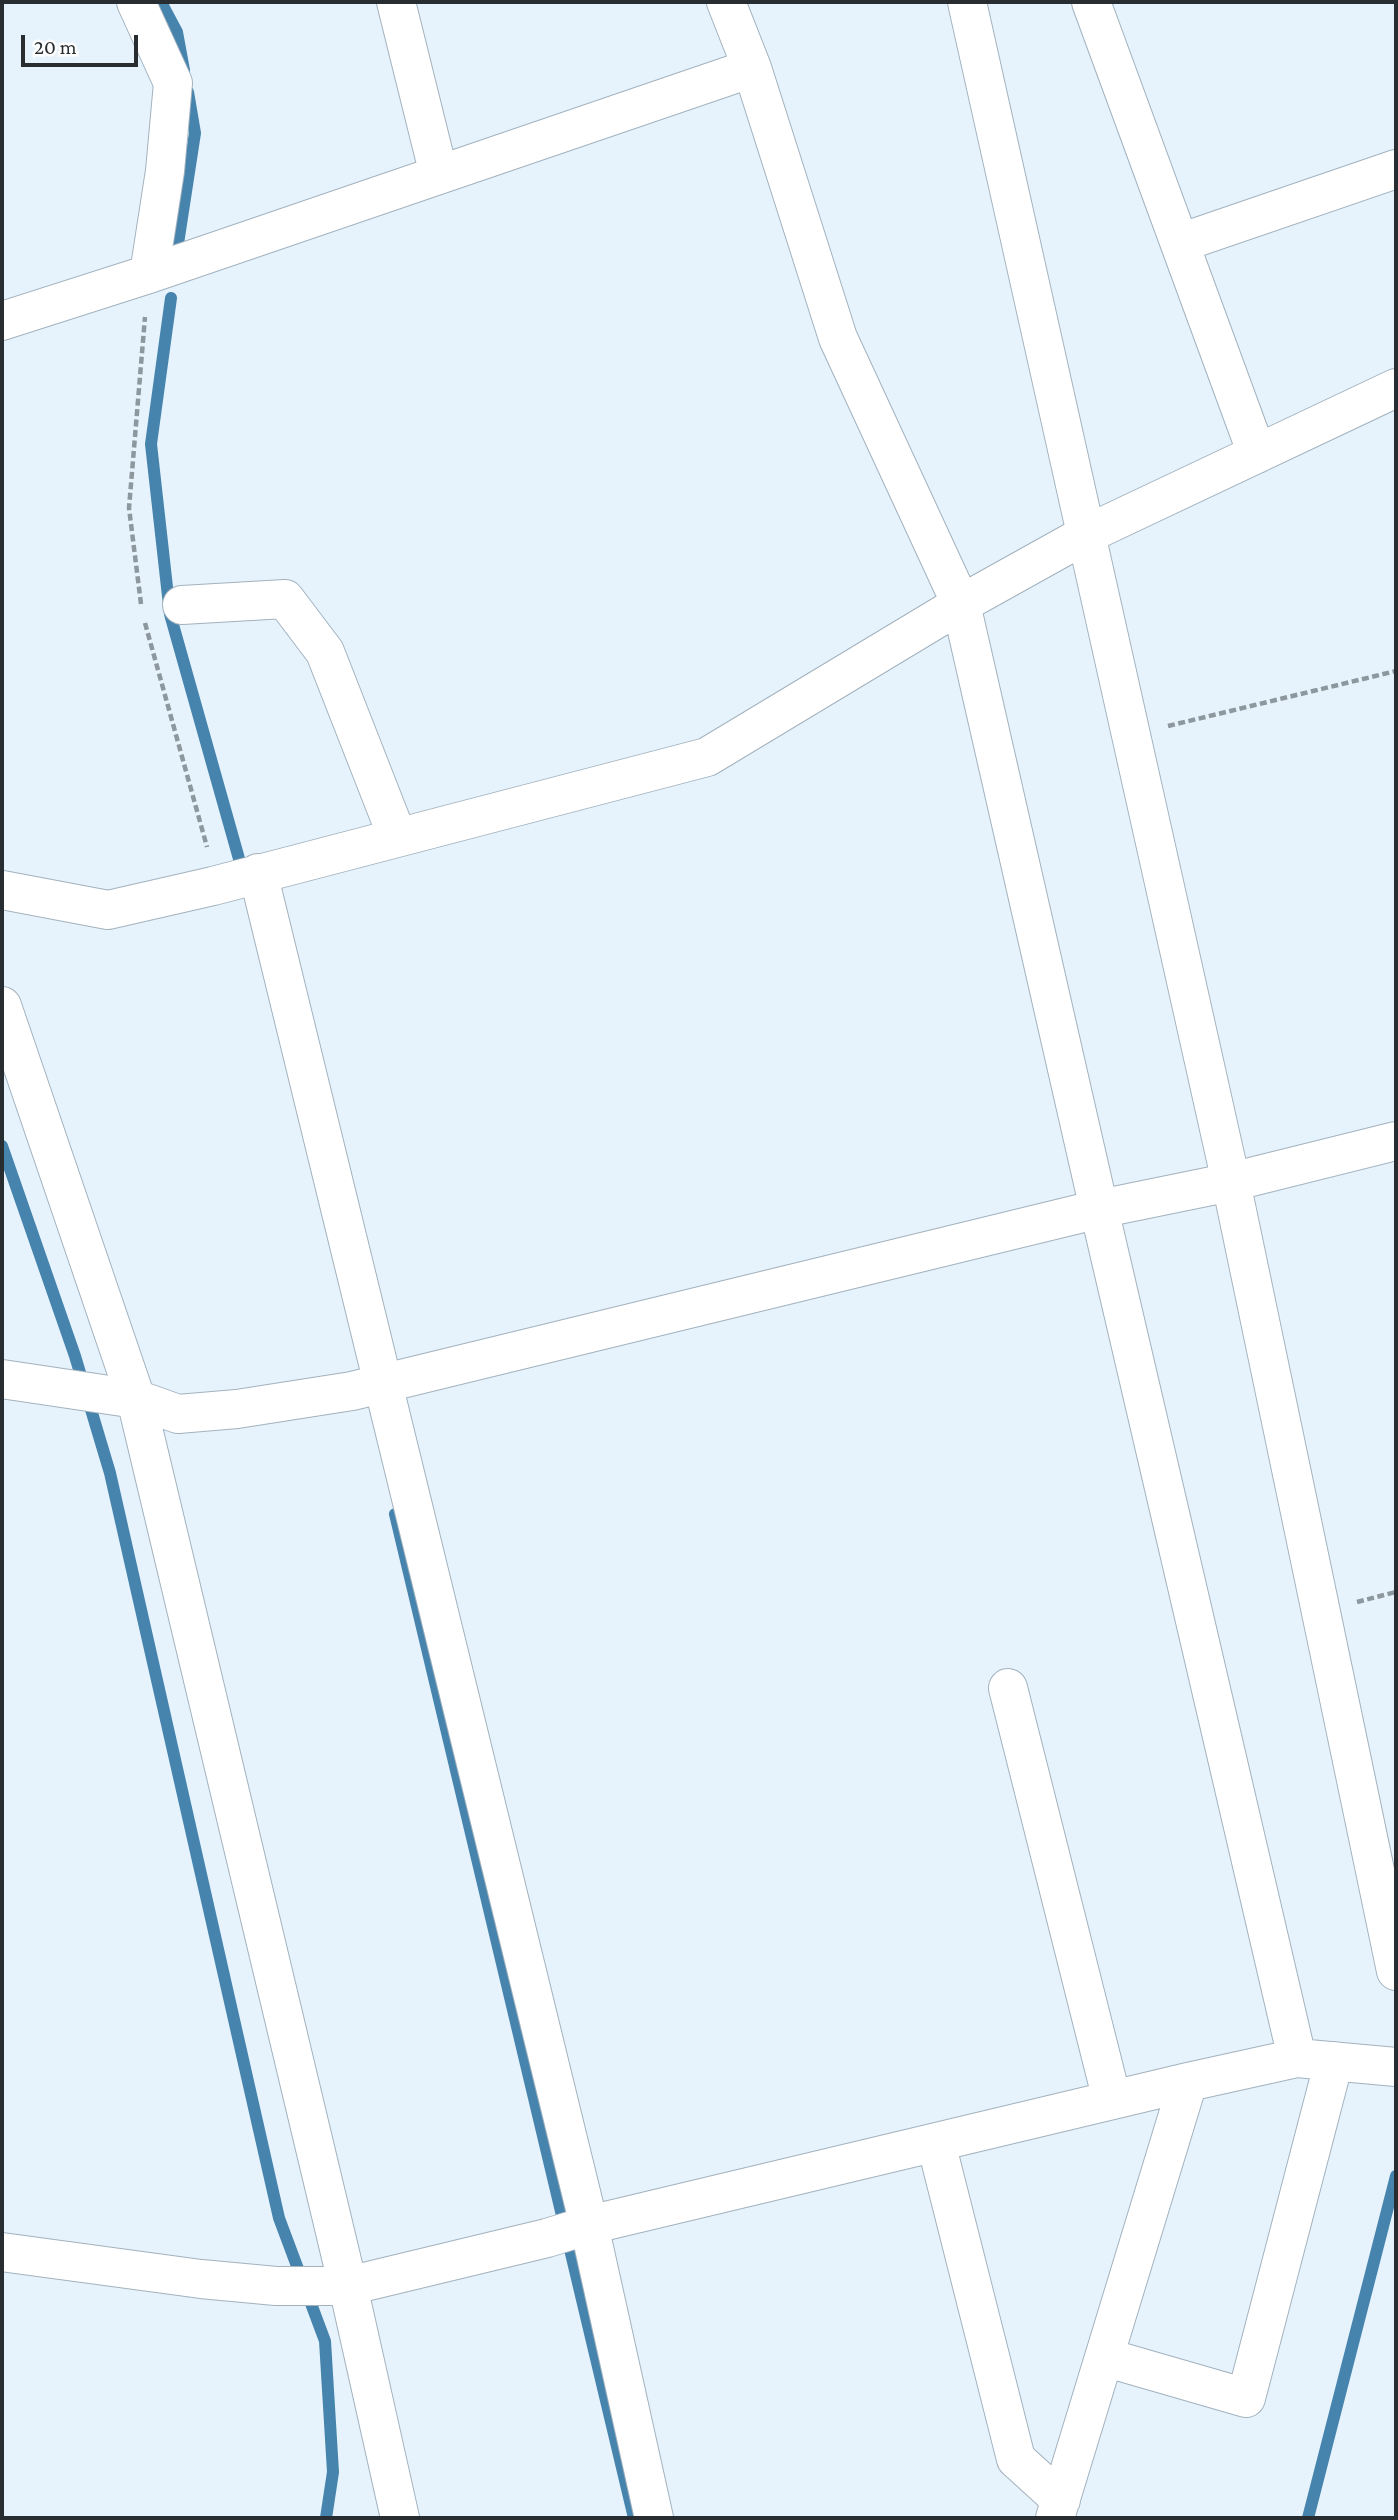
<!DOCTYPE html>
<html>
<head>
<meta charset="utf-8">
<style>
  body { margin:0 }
  #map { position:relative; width:1398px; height:2520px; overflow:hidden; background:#e6f3fd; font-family:"Crimson Pro",serif }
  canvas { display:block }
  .frame { position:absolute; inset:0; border:4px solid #272d31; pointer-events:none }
  .scale { position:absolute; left:21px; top:35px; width:117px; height:32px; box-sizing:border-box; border:4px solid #272d31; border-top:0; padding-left:9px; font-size:21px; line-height:24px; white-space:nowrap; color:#272d31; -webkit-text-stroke:5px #fefefe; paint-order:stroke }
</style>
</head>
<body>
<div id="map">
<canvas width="1398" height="2520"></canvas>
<div class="frame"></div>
<div class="scale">20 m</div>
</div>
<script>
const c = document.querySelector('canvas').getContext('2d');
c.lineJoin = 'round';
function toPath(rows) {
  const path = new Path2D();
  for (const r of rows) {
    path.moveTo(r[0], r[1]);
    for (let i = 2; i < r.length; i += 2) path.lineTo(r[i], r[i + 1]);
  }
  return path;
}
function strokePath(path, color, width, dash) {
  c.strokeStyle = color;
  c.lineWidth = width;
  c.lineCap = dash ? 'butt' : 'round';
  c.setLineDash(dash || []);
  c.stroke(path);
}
strokePath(toPath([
  [161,2,177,32,184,70],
  [177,250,195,133,188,92],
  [171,298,151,444,170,614,243,873],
  [2,1146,75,1356,110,1473,279,2218,325,2341,333,2472,326,2518],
  [395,1514,634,2518],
  [1308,2518,1396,2176]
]), '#4684ad', 12);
const minor = toPath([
  [136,2,173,83,165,171,149,274],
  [396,2,439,175],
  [726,2,752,68,838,338,961,604,1099,1209,1297,2058],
  [967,2,1231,1182,1396,1971],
  [1091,2,1257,454],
  [1180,243,1396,169],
  [2,321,149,274,752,68],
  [182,605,285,599,325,652,397,836],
  [258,873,589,2225,654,2518],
  [2,890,108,910,213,886,707,757,961,604,1085,535,1396,388],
  [2,1006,136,1399,348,2286,400,2518],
  [2,1379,136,1399,178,1414,237,1409,352,1391,1099,1209,1231,1182,1396,1141],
  [1008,1688,1112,2100],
  [936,2143,1016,2459,1061,2500],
  [2,2252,201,2279,276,2286,348,2286,547,2238,589,2225,1188,2082,1297,2058,1396,2067],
  [1104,2357,1246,2398,1334,2061],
  [1055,2518,1188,2082]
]);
strokePath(minor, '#a2b2be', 40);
strokePath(toPath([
  [141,604,129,508,145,317],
  [145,623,207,847],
  [1168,726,1396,671],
  [1357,1602,1396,1592]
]), '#8d979e', 4.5, [7, 3.5]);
strokePath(minor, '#fff', 38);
</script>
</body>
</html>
